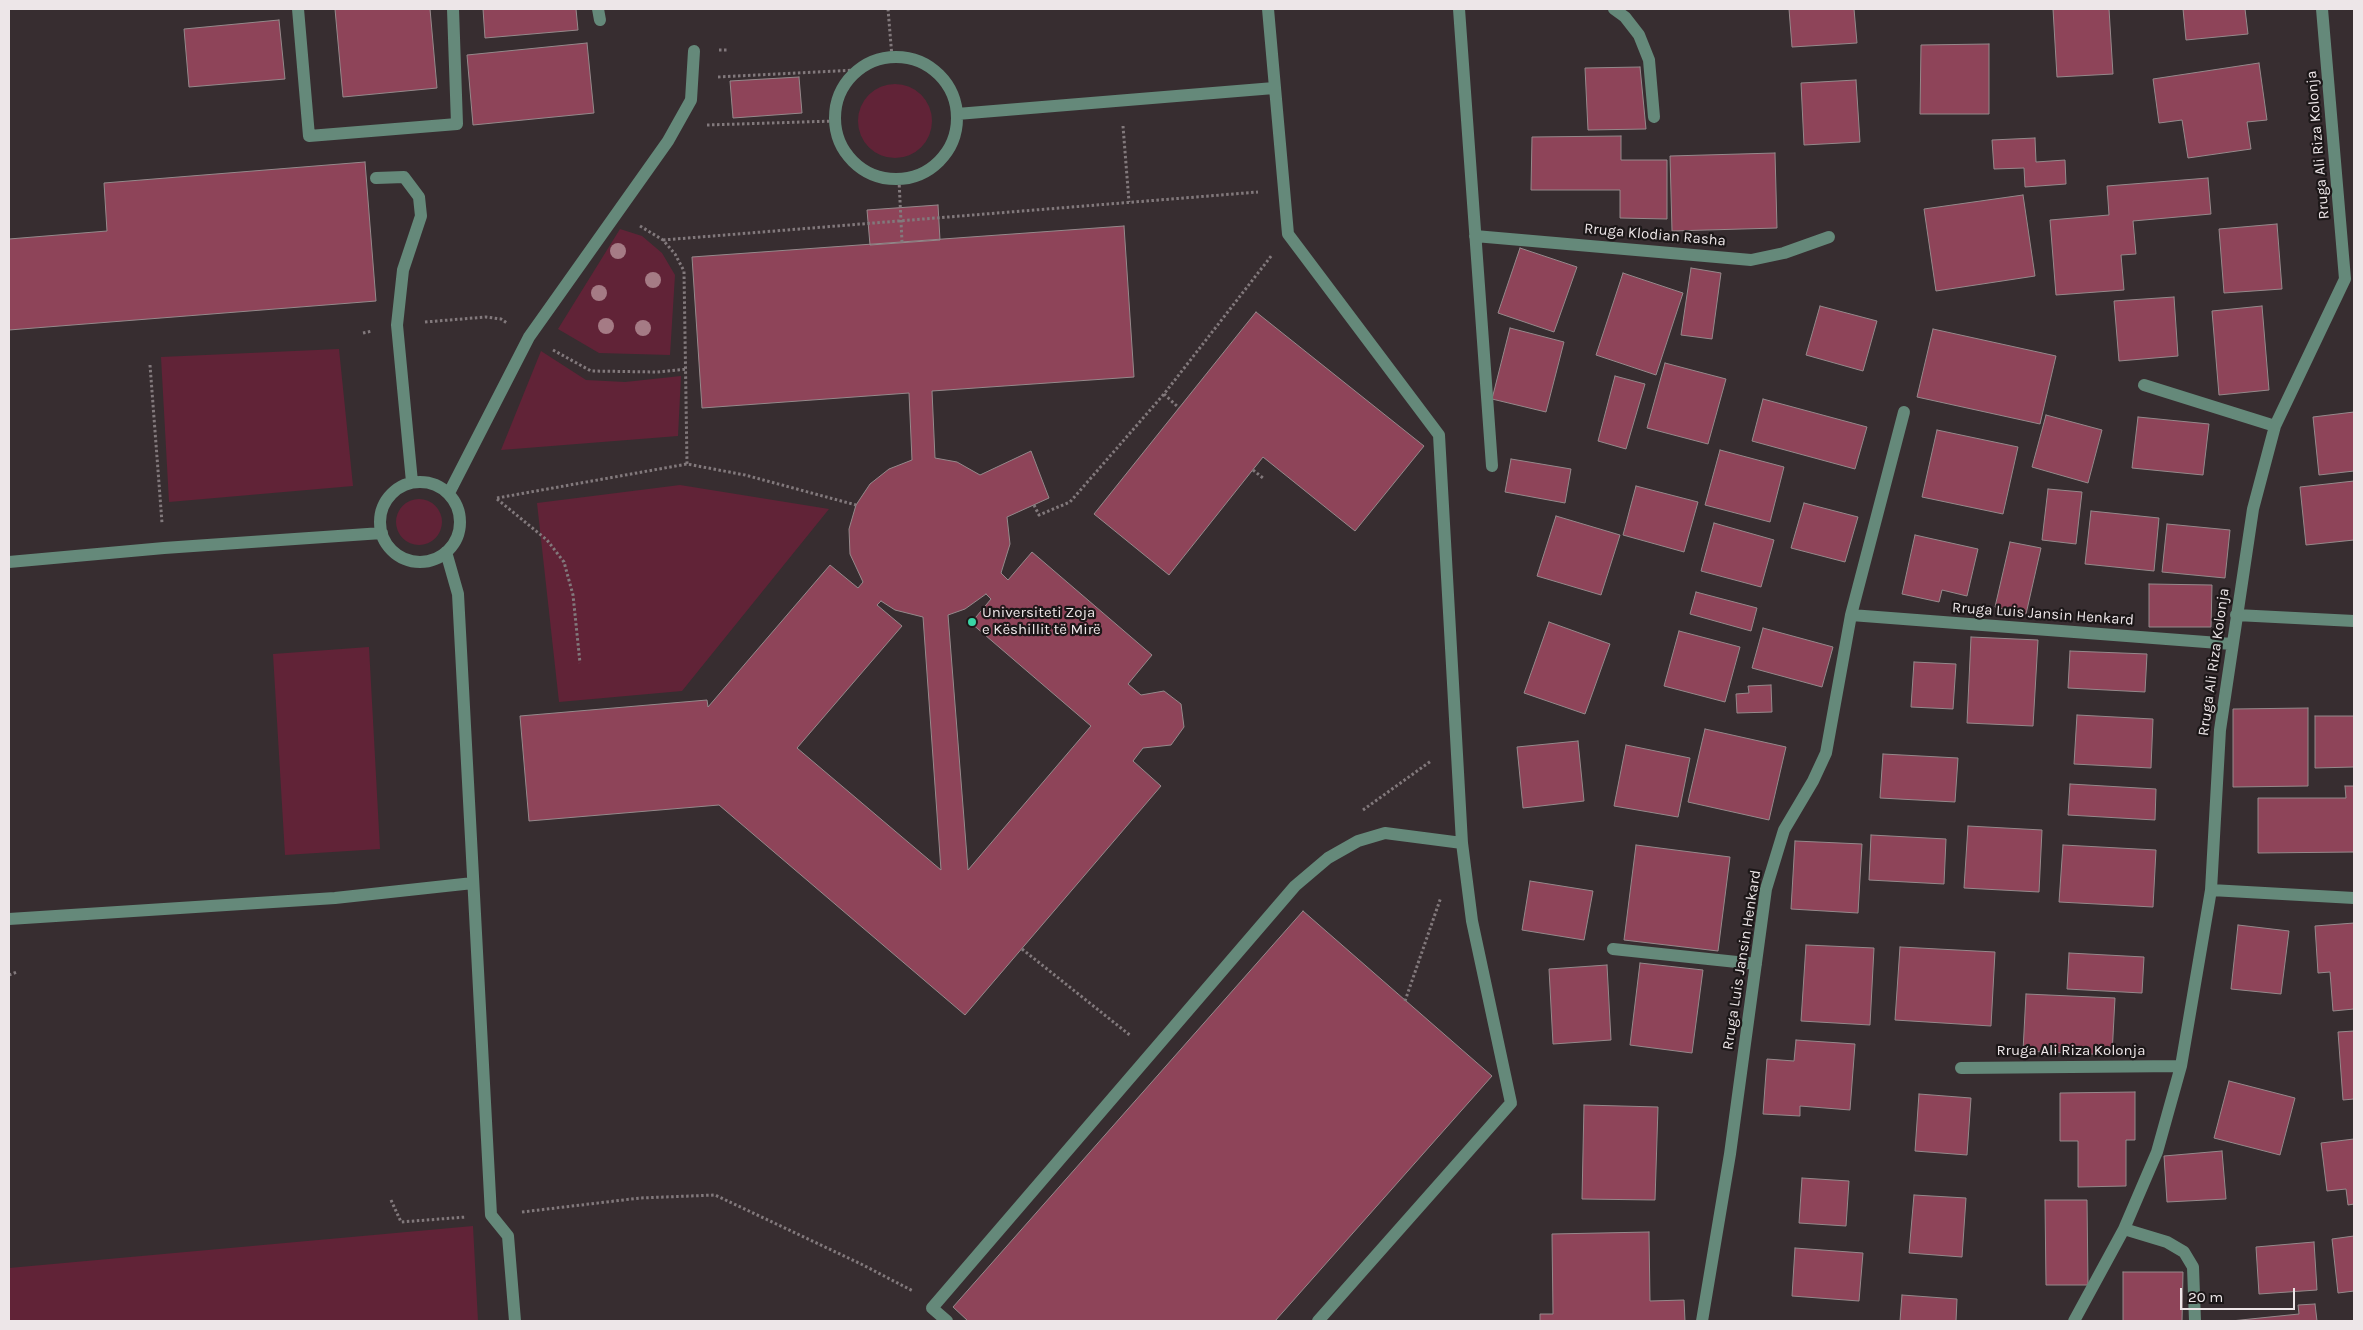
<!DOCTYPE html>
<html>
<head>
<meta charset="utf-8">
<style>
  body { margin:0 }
  #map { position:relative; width:2363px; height:1330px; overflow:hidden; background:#372d30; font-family:Karla,sans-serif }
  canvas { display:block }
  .frame { position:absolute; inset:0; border:10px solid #ede6e8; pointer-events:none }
  .scale { position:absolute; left:2180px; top:1288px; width:115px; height:22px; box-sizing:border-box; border:2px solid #ede6e8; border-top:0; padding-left:6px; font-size:15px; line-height:18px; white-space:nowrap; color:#ede6e8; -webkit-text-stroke:4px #1c1718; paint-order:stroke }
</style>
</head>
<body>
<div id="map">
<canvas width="2363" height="1330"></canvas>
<div class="frame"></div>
<div class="scale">20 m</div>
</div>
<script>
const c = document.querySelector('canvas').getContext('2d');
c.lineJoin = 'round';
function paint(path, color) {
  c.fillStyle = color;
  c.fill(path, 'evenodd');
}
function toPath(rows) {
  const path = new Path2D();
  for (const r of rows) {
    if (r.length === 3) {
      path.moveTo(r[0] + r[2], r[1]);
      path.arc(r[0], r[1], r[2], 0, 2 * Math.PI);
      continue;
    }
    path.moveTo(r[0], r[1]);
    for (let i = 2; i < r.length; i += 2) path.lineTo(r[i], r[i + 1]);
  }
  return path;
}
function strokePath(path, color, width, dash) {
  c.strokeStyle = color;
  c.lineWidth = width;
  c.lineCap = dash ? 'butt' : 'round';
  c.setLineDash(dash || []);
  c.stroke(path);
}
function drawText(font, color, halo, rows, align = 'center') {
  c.font = font + ' Karla,sans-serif';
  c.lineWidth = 4.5;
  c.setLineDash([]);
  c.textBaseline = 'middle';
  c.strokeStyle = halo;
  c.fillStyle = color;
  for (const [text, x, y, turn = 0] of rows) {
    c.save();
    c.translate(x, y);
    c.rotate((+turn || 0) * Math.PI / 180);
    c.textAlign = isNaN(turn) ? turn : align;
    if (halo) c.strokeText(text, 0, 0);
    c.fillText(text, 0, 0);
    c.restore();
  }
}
paint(toPath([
  [895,121,37],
  [620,229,642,236,662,253,675,275,670,355,599,353,558,329],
  [339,349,353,486,169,502,161,357],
  [541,351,586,380,625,382,681,376,678,436,501,450],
  [680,485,829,509,682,691,559,702,537,503],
  [419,522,23],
  [369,647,380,849,285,855,273,654],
  [473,1226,478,1321,9,1321,9,1268]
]), '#612337');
const building = toPath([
  [335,9,430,9,437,88,343,97,335,9],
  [483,9,576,9,578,30,485,38,483,9],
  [1789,9,1854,9,1857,43,1792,47,1789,9],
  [2053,9,2109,9,2113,74,2057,77,2053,9],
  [2183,9,2245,9,2248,34,2186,40,2183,9],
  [279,20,285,79,189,87,184,29,279,20],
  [587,43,594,113,473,125,467,55,587,43],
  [1989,44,1989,114,1920,114,1921,45,1989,44],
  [2259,63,2267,120,2247,122,2251,149,2188,158,2182,120,2159,123,2153,79,2259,63],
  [1640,67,1646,129,1588,130,1585,68,1640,67],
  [799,77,802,113,733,118,730,81,799,77],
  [1856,80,1860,142,1804,145,1801,83,1856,80],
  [1621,136,1621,160,1667,160,1667,219,1620,218,1620,190,1531,190,1532,137,1621,136],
  [2035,138,2036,162,2065,160,2066,184,2025,187,2024,168,1994,169,1992,140,2035,138],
  [1775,153,1777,228,1672,231,1670,156,1775,153],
  [365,162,376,301,9,330,9,239,107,231,104,183,365,162],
  [2208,178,2211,214,2133,221,2136,254,2121,255,2124,290,2056,295,2050,220,2109,215,2107,186,2208,178],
  [2023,195,2035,276,1936,291,1924,209,2023,195],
  [938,205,940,240,870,245,867,210,938,205],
  [2277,224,2282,289,2224,293,2219,229,2277,224],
  [1124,226,1134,377,932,391,935,458,957,462,980,475,1031,451,1049,498,1007,517,1010,544,1001,573,1008,580,1032,552,1152,655,1128,684,1141,695,1164,691,1181,704,1184,727,1171,745,1143,748,1133,761,1161,786,965,1015,719,805,529,821,520,716,707,700,708,707,830,565,858,588,863,582,850,554,849,529,856,505,870,484,889,469,912,460,909,393,702,408,692,257,1124,226],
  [986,594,991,599,971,623,1091,726,968,870,948,615,965,609,986,594],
  [881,601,895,610,923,617,941,870,797,748,902,626,877,605,881,601],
  [1520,248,1577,267,1554,332,1498,313,1520,248],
  [1691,268,1721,273,1712,339,1681,335,1691,268],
  [1623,273,1683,293,1656,375,1596,355,1623,273],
  [2174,297,2178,356,2119,361,2114,301,2174,297],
  [1820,306,1877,321,1863,371,1806,355,1820,306],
  [2262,306,2269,390,2219,395,2212,311,2262,306],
  [1256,312,1424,446,1355,531,1263,457,1169,575,1094,514,1256,312],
  [1510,328,1564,342,1546,412,1492,399,1510,328],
  [1933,329,2056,356,2040,424,1917,397,1933,329],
  [1665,363,1726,379,1708,444,1647,428,1665,363],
  [1615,376,1645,384,1626,449,1598,441,1615,376],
  [1763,399,1867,427,1855,469,1752,441,1763,399],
  [2354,412,2354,471,2319,475,2313,417,2354,412],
  [2046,415,2102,430,2088,483,2032,467,2046,415],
  [2138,417,2209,424,2203,475,2132,468,2138,417],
  [1937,430,2018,447,2003,514,1922,497,1937,430],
  [1720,450,1784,467,1770,522,1705,505,1720,450],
  [1511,459,1571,469,1565,503,1505,492,1511,459],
  [2354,481,2354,540,2306,545,2300,487,2354,481],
  [1636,486,1698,502,1684,552,1623,535,1636,486],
  [2048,489,2082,492,2076,544,2042,540,2048,489],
  [1804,503,1858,517,1845,562,1791,548,1804,503],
  [2091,511,2159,518,2154,571,2085,564,2091,511],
  [1556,516,1620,535,1601,595,1537,576,1556,516],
  [1714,523,1774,540,1761,587,1701,571,1714,523],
  [2167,524,2230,530,2225,578,2162,572,2167,524],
  [1915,535,1978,549,1967,596,1942,590,1939,602,1902,594,1915,535],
  [2010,542,2041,548,2026,614,1995,607,2010,542],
  [2149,584,2212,585,2211,627,2149,627,2149,584],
  [1696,592,1757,608,1751,631,1690,614,1696,592],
  [1549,622,1610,644,1585,714,1524,693,1549,622],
  [1763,628,1833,647,1822,687,1752,668,1763,628],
  [1679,631,1740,647,1725,702,1664,686,1679,631],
  [1971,637,2038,640,2033,726,1967,723,1971,637],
  [2070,651,2147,654,2145,692,2068,688,2070,651],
  [1914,662,1956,664,1953,709,1911,707,1914,662],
  [1771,685,1772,712,1737,713,1736,694,1749,693,1748,686,1771,685],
  [2308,708,2308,786,2233,787,2233,709,2308,708],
  [2077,715,2153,719,2151,768,2074,764,2077,715],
  [2315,716,2354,716,2354,767,2315,768,2315,716],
  [1705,729,1786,747,1769,820,1688,802,1705,729],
  [1578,741,1584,801,1523,808,1517,747,1578,741],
  [1626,745,1690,758,1678,817,1614,806,1626,745],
  [1883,754,1958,758,1955,802,1880,798,1883,754],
  [2070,784,2156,789,2155,820,2068,815,2070,784],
  [2345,786,2354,786,2354,852,2258,853,2258,798,2346,798,2345,786],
  [1968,826,2042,830,2039,892,1964,888,1968,826],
  [1871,835,1946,839,1944,884,1869,880,1871,835],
  [1795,841,1862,844,1858,913,1791,909,1795,841],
  [1636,845,1730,857,1718,951,1624,940,1636,845],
  [2063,845,2156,850,2153,907,2059,902,2063,845],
  [1530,881,1593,891,1584,940,1522,930,1530,881],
  [1303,911,1492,1076,1275,1321,968,1321,953,1307,1303,911],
  [2354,923,2354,1009,2333,1011,2330,972,2318,973,2315,926,2354,923],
  [2238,925,2289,931,2281,994,2231,989,2238,925],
  [1806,945,1874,948,1870,1025,1801,1021,1806,945],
  [1900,947,1995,952,1991,1026,1895,1020,1900,947],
  [2069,953,2144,957,2142,993,2067,989,2069,953],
  [1640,963,1703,970,1692,1053,1630,1045,1640,963],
  [1607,965,1611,1040,1553,1044,1549,969,1607,965],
  [2026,994,2115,998,2112,1055,2023,1051,2026,994],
  [2354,1031,2354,1099,2343,1100,2338,1032,2354,1031],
  [1796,1040,1855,1044,1850,1110,1800,1106,1800,1116,1763,1114,1767,1059,1794,1061,1796,1040],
  [2229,1081,2295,1098,2280,1155,2214,1138,2229,1081],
  [2135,1092,2135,1140,2126,1140,2126,1186,2078,1187,2078,1141,2060,1141,2060,1093,2135,1092],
  [1919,1094,1971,1098,1967,1155,1915,1151,1919,1094],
  [1584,1105,1658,1107,1655,1200,1582,1199,1584,1105],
  [2354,1139,2354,1204,2348,1205,2346,1189,2327,1191,2321,1143,2354,1139],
  [2222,1151,2226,1199,2167,1202,2164,1156,2222,1151],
  [1802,1178,1849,1181,1846,1226,1799,1223,1802,1178],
  [1914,1195,1966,1198,1962,1257,1909,1253,1914,1195],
  [2045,1200,2087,1200,2088,1285,2046,1285,2045,1200],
  [1649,1232,1650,1301,1684,1300,1685,1321,1540,1321,1540,1314,1553,1314,1552,1234,1649,1232],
  [2354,1236,2354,1291,2338,1293,2332,1239,2354,1236],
  [2314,1242,2317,1290,2259,1294,2256,1247,2314,1242],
  [1795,1248,1863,1253,1859,1301,1792,1296,1795,1248],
  [2123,1272,2183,1272,2182,1321,2123,1321,2123,1272],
  [1902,1295,1957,1299,1956,1321,1900,1321,1902,1295],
  [2315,1304,2317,1321,2231,1321,2299,1314,2298,1305,2315,1304]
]);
paint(building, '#8e4459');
strokePath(building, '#95898b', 1);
strokePath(toPath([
  [888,9,892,57],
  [719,50,728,50],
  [718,77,857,70],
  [707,125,834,121],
  [1123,126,1129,202],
  [899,180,902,242],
  [640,226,663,240,675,254,684,271,687,464],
  [663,240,1258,192],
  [425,322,486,317,501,319,507,323],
  [363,333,372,331],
  [553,350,591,371,657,372,687,369],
  [150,365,162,523],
  [1164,394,1179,408],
  [1253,470,1263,478],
  [497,498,687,464,745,475,856,505],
  [497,499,547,540,564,562,573,595,580,663],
  [1034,505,1039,515,1070,502,1164,394,1272,255],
  [1363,810,1431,761],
  [1022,949,1131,1036],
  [9,975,17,972],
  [1405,1001,1441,897],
  [391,1200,401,1222,466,1217],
  [522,1212,640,1198,715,1195,861,1264,913,1291],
  [9,1320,9,1321]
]), '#82797c', 3, [2.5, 2.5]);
strokePath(toPath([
  [298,9,309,136,457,124,453,9],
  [598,9,600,20],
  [1268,9,1288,234,1439,435,1462,843,1472,921,1511,1103,1318,1321],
  [1459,9,1492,466],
  [1614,9,1625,17,1639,35,1649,60,1654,117],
  [896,118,61],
  [957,114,1274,88],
  [376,178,404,177,419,197,421,216,403,270,397,325,412,482],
  [1475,236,1751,260,1784,253,1829,237],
  [2144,385,2275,426],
  [420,522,40],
  [449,493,529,337,668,141,691,100,694,51],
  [446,552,458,594,491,1215,508,1236,515,1321],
  [9,562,164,548,382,533],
  [1851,615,2232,644],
  [2236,615,2354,621],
  [2211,890,2354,898],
  [9,919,335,898,473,883],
  [1613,949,1756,964],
  [1961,1068,2181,1066],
  [2124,1229,2167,1242,2184,1252,2193,1267,2195,1321],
  [947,1321,932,1308,1295,886,1328,858,1358,841,1385,833,1462,843],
  [1702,1321,1730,1154,1766,889,1784,830,1813,781,1826,753,1851,615,1904,412],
  [2074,1321,2124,1229,2157,1152,2181,1066,2211,890,2220,730,2253,509,2275,426,2345,279,2322,9]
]), '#65897a', 12);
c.fillStyle = '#a57b85';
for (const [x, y] of [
  [618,251],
  [653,280],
  [599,293],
  [606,326],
  [643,328]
]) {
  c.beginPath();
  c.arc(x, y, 8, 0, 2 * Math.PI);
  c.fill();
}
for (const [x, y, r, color] of [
  [972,622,5,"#3ad4a5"]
]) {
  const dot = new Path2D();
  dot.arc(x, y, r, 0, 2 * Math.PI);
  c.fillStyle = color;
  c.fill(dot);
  strokePath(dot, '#1c1718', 2);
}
drawText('15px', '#ede6e8', '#1c1718', [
  ["Rruga Ali Riza Kolonja",2318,145,-95],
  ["Rruga Klodian Rasha",1655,235,5],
  ["Rruga Luis Jansin Henkard",2043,614,4],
  ["Rruga Ali Riza Kolonja",2214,662,-82],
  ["Rruga Luis Jansin Henkard",1742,960,-81],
  ["Rruga Ali Riza Kolonja",2071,1051]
]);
drawText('15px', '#ede6e8', '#1c1718', [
  ["Universiteti Zoja",982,613],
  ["e Këshillit të Mirë",982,630]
], 'left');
</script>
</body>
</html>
